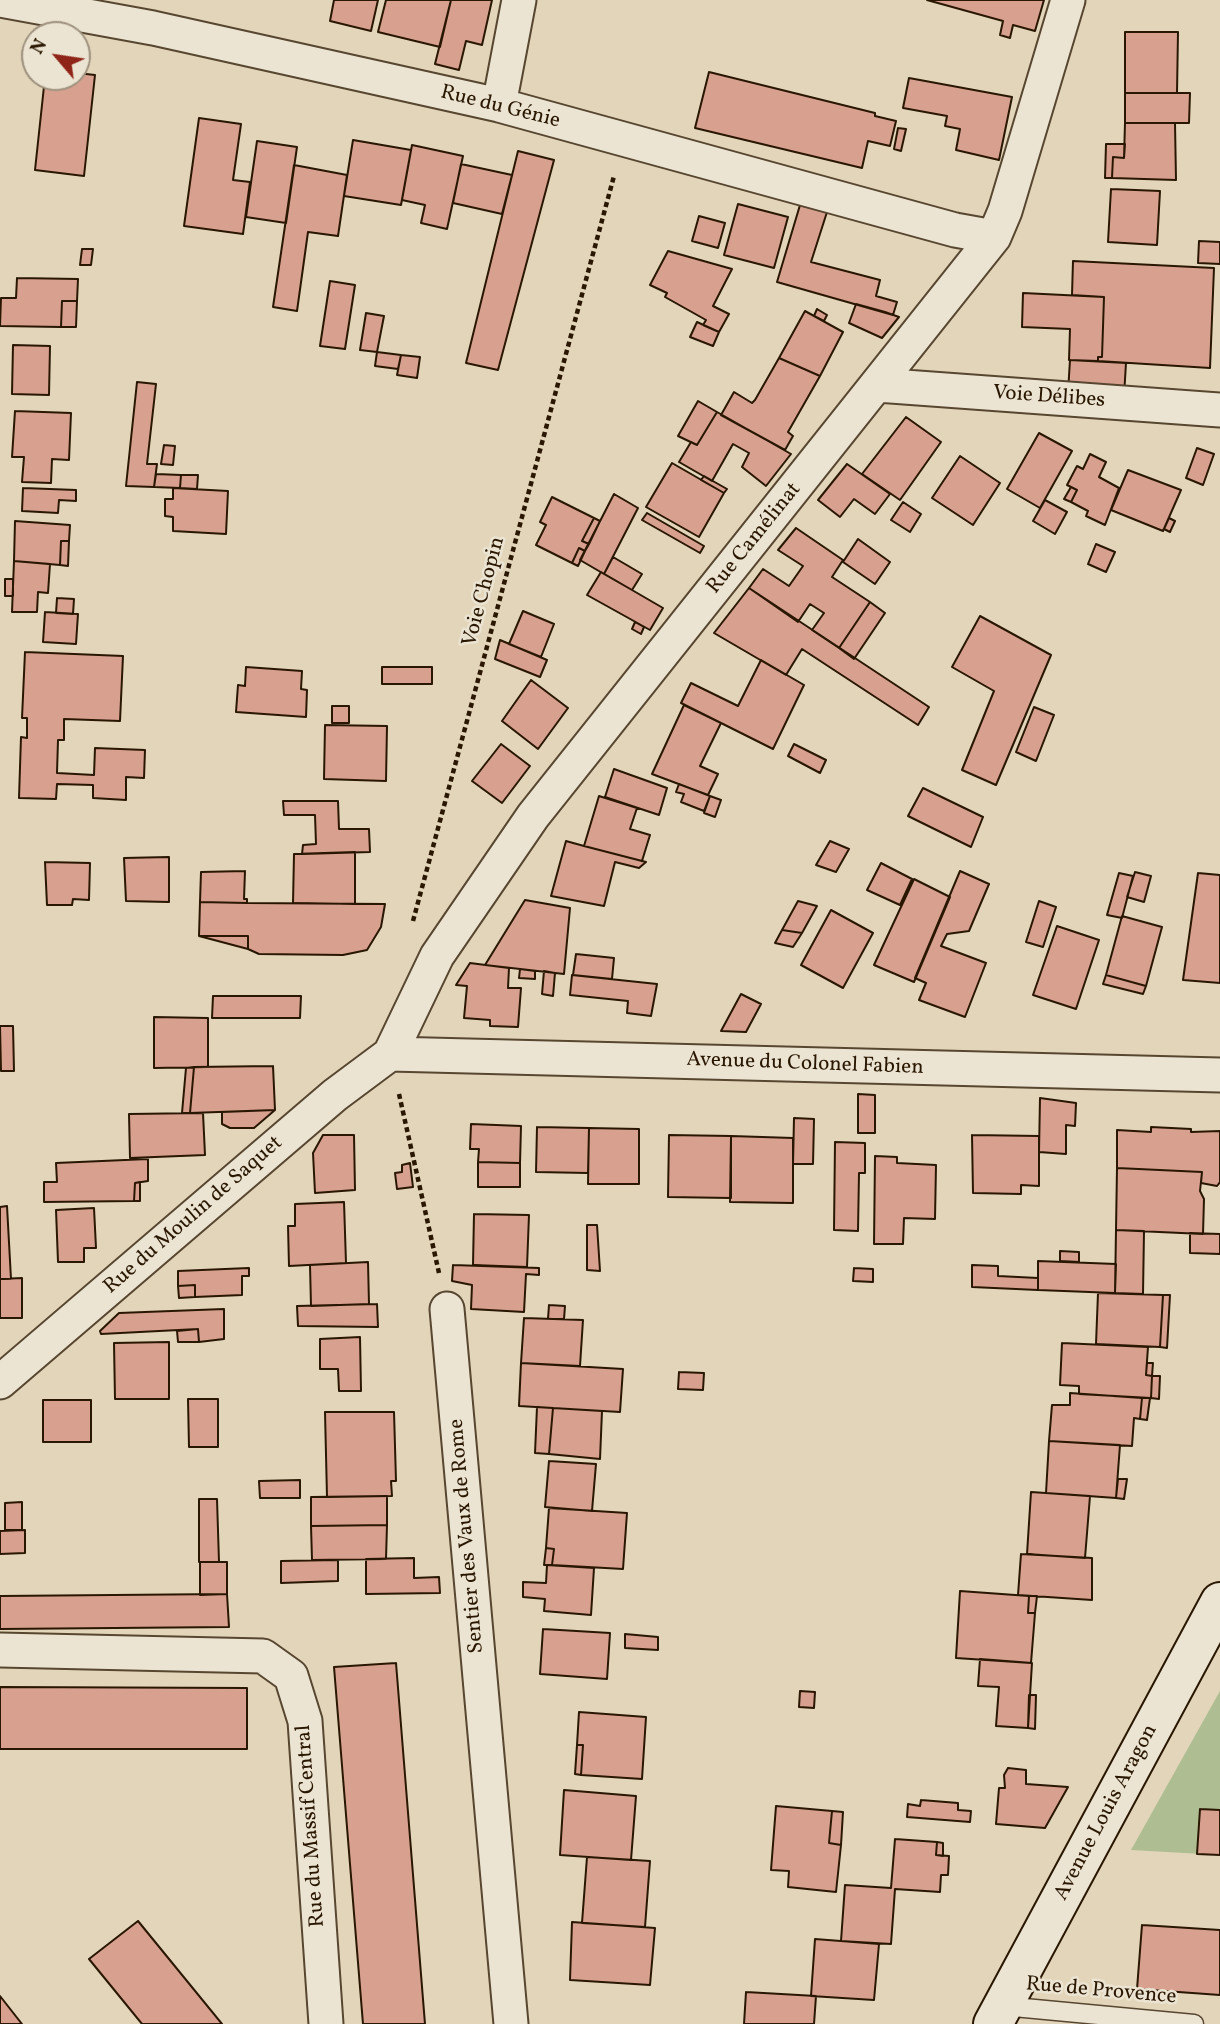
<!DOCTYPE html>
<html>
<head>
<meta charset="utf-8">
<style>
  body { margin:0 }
  #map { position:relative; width:1220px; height:2024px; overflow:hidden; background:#e2d5ba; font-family:Vollkorn,serif }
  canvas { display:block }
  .north { position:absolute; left:21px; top:21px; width:70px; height:70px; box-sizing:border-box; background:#ece4d2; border:2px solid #9e927f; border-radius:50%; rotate:299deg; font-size:19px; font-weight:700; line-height:28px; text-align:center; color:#291702 }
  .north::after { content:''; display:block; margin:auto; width:24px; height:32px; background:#8f2418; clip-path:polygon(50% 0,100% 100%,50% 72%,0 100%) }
</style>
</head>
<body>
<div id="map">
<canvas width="1220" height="2024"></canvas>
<div class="north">N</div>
</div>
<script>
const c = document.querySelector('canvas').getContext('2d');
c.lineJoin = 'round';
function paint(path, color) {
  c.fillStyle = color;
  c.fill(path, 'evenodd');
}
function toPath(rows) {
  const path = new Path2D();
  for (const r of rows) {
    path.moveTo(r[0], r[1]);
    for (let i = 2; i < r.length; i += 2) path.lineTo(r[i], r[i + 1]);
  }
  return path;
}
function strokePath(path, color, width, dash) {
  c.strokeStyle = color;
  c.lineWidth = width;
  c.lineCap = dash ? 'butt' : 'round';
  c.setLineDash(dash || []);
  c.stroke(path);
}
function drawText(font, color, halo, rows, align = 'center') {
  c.font = font + ' Vollkorn,serif';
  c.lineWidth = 5;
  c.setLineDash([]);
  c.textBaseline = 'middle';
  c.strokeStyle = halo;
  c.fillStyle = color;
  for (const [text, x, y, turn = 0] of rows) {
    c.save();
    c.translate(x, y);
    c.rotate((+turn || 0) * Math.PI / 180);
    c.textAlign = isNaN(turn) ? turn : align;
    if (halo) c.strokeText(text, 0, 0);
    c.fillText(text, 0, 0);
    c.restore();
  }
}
paint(toPath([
  [1220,1691,1220,1855,1131,1850]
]), '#afbe92');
const building = toPath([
  [334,0,378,0,371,31,330,21,334,0],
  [386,0,451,0,440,47,378,32,386,0],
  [451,0,492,0,482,45,466,41,459,70,435,64,451,0],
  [927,0,1044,0,1035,31,1013,25,1010,38,1000,35,1003,21,927,0],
  [1125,32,1178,32,1177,93,1125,93,1125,32],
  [709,72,875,113,875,116,896,121,890,146,868,141,862,168,695,128,709,72],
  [77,73,95,75,84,176,35,170,45,77,77,77,77,73],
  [909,78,1012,97,999,160,956,150,960,129,945,126,947,116,903,108,909,78],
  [1125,93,1190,93,1189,123,1125,123,1125,93],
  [199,118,241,124,233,180,250,182,243,234,184,226,199,118],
  [1125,123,1175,123,1176,180,1112,178,1113,157,1124,158,1125,123],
  [898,128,906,129,901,151,894,149,898,128],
  [353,140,411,150,401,205,344,196,353,140],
  [257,141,297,147,286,223,246,217,257,141],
  [1106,144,1125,144,1124,158,1113,157,1112,178,1105,178,1106,144],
  [412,145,463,156,447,229,421,223,425,205,402,200,412,145],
  [518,151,554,160,498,370,466,363,518,151],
  [461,164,512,175,502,214,453,203,461,164],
  [294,165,347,175,338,236,308,232,297,311,273,307,294,165],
  [1111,189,1160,191,1157,245,1108,242,1111,189],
  [738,204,788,217,774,268,724,255,738,204],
  [800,205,827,212,811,262,880,280,876,296,897,302,893,315,777,282,800,205],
  [699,216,725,223,718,248,692,241,699,216],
  [1199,241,1220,242,1220,264,1198,263,1199,241],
  [82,249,93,249,91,265,80,265,82,249],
  [668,251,732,269,713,306,729,314,719,332,703,325,706,320,665,297,667,293,650,285,668,251],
  [1073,261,1214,268,1210,368,1098,361,1098,357,1102,357,1104,297,1072,295,1073,261],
  [17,278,78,279,77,301,62,301,61,327,0,326,1,298,16,298,17,278],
  [330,281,355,285,345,349,320,346,330,281],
  [1023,293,1104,297,1102,357,1098,357,1098,361,1069,360,1070,329,1022,327,1023,293],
  [62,301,77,301,76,327,61,327,62,301],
  [856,304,885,312,899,317,882,338,849,323,856,304],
  [817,309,827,315,824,321,814,316,817,309],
  [805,311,843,332,820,376,779,358,805,311],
  [366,313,384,316,377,352,360,350,366,313],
  [697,322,719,332,713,346,690,337,697,322],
  [13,345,50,346,49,395,12,394,13,345],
  [377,352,401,355,398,369,375,366,377,352],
  [401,355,420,357,417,378,397,375,401,355],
  [779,358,820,376,788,432,793,436,785,450,721,415,734,392,752,403,755,400,779,358],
  [1070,360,1126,363,1124,396,1068,392,1070,360],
  [137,382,156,384,147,464,157,464,154,487,126,486,137,382],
  [698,401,717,412,697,445,678,436,698,401],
  [15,411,71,413,69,460,52,459,51,483,22,482,24,457,12,457,15,411],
  [717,412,791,454,766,486,742,467,749,453,733,444,712,481,679,462,691,442,697,445,717,412],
  [906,417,941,442,900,500,862,474,906,417],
  [1039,433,1072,451,1040,508,1007,489,1039,433],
  [164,445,175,446,173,465,161,464,164,445],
  [1197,448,1214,454,1203,485,1186,478,1197,448],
  [1090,454,1106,462,1099,477,1119,488,1105,525,1086,516,1088,511,1071,502,1077,490,1067,485,1077,466,1083,469,1090,454],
  [960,456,1000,483,973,525,932,498,960,456],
  [672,463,724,493,699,537,646,507,672,463],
  [847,464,890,494,875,514,854,499,840,517,818,500,847,464],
  [1128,470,1181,490,1163,531,1111,510,1128,470],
  [156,474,181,475,180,488,154,487,156,474],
  [181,475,198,475,197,489,180,488,181,475],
  [704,476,727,489,724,493,701,480,704,476],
  [1071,487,1077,490,1071,502,1064,499,1071,487],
  [23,488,76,490,76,501,59,500,58,513,22,511,23,488],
  [173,488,228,491,226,534,173,531,173,517,165,516,165,499,173,499,173,488],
  [614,494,638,508,604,574,580,560,614,494],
  [552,497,594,518,582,541,589,544,585,551,579,548,572,563,536,545,546,525,540,522,552,497],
  [1045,500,1067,512,1055,534,1033,521,1045,500],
  [903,502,921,514,910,532,891,520,903,502],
  [647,513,704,546,700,553,642,520,647,513],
  [594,518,600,521,589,544,582,541,594,518],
  [1169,518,1175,521,1170,532,1164,529,1169,518],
  [15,521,70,525,69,541,61,541,60,565,14,561,15,521],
  [796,528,843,560,832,577,870,602,839,648,812,630,824,613,810,604,798,622,749,588,763,569,789,586,803,566,778,550,796,528],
  [858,539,890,562,875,584,843,562,858,539],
  [61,541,69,541,68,566,60,565,61,541],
  [1096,544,1115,552,1106,572,1088,564,1096,544],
  [579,548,585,551,578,566,572,563,579,548],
  [613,557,642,574,632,590,604,574,613,557],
  [14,561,50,564,48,593,38,592,37,612,12,612,14,561],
  [601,572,663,608,650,630,587,595,601,572],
  [5,579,13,579,13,596,5,596,5,579],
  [749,588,929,707,918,725,802,649,786,675,714,633,749,588],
  [57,598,74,599,73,614,56,613,57,598],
  [870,602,885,613,854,659,839,648,870,602],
  [523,611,554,624,541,657,509,644,523,611],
  [45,612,78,614,76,644,43,642,45,612],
  [980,616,1051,655,996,785,962,770,994,691,952,667,980,616],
  [635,622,644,627,641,634,632,629,635,622],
  [500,640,547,660,540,677,495,659,500,640],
  [25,652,123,656,120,721,64,719,64,740,58,740,57,773,94,775,95,748,145,750,144,778,126,777,126,800,93,798,93,785,57,784,56,799,19,798,21,737,27,738,27,718,22,718,25,652],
  [761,660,804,685,773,749,681,703,691,683,738,706,761,660],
  [246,667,302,671,301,689,307,690,306,717,236,712,238,685,245,686,246,667],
  [382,667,432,667,432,684,382,684,382,667],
  [531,680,568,708,538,749,502,721,531,680],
  [684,705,721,723,700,766,718,774,708,795,652,774,684,705],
  [332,706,349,706,349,723,332,723,332,706],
  [1034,707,1054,715,1036,761,1016,752,1034,707],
  [325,725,387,726,386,781,324,779,325,725],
  [501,744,530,766,502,803,472,781,501,744],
  [794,744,826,760,820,773,788,756,794,744],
  [614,769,667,788,659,815,605,797,614,769],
  [679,784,710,796,704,811,681,802,684,794,676,792,679,784],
  [923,788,983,817,971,847,908,816,923,788],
  [599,796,637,808,630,829,650,835,642,861,584,846,599,796],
  [710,796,721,800,715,817,704,813,710,796],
  [283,801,338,801,339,829,369,829,370,852,302,854,303,845,316,844,315,815,284,815,283,801],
  [566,841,584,846,646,862,639,868,615,862,604,906,551,896,566,841],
  [830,841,849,849,836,872,816,865,830,841],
  [355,852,355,904,293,903,294,854,355,852],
  [169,857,169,902,126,901,124,858,169,857],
  [45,862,90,863,89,900,73,899,72,905,47,905,45,862],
  [881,863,912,879,900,905,867,890,881,863],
  [245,871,244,899,247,899,247,903,200,902,201,872,245,871],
  [960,871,989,884,969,931,947,934,941,946,986,963,965,1017,919,1000,926,983,915,978,960,871],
  [1135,872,1151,876,1144,902,1127,897,1135,872],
  [1119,873,1133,876,1122,918,1107,915,1119,873],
  [1198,873,1220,875,1220,983,1183,980,1198,873],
  [914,879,950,897,914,982,874,965,914,879],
  [525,900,570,908,564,974,485,965,525,900],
  [798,901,817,906,802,933,782,930,798,901],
  [1039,901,1056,907,1043,947,1026,942,1039,901],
  [200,902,247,903,385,904,381,927,367,950,343,955,259,954,248,949,248,936,199,936,200,902],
  [831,910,873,933,843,988,801,965,831,910],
  [1122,916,1162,927,1146,986,1106,975,1122,916],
  [1057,926,1099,940,1076,1009,1033,995,1057,926],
  [782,930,802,933,793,947,775,943,782,930],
  [199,936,248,936,248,949,199,936],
  [576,954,614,958,612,979,573,975,576,954],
  [470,963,509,968,508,988,521,988,518,1027,490,1026,490,1020,464,1018,467,986,456,985,470,963],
  [520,969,535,971,535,979,519,978,520,969],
  [544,971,555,973,553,996,542,994,544,971],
  [572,975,657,984,651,1016,627,1013,628,1001,570,995,572,975],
  [1106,975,1146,986,1143,994,1103,984,1106,975],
  [741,994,761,1004,746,1032,721,1031,741,994],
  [213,996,301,996,300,1018,212,1018,213,996],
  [154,1017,208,1018,208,1067,154,1068,154,1017],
  [0,1026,13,1026,14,1071,1,1071,0,1026],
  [273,1066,275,1110,190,1113,194,1067,273,1066],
  [194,1067,190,1113,182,1113,186,1068,194,1067],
  [858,1094,875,1095,875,1133,858,1133,858,1094],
  [1040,1098,1076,1103,1075,1126,1066,1125,1066,1154,1039,1152,1040,1098],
  [275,1110,254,1128,230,1128,222,1124,222,1112,275,1110],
  [203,1113,205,1155,130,1158,129,1114,203,1113],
  [794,1118,814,1119,813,1164,793,1164,794,1118],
  [471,1124,521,1126,520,1163,478,1162,479,1149,470,1149,471,1124],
  [537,1127,589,1128,588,1173,536,1172,537,1127],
  [1151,1127,1191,1129,1191,1132,1220,1131,1220,1182,1217,1186,1201,1183,1202,1172,1117,1168,1117,1130,1151,1132,1151,1127],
  [589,1128,639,1129,639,1184,588,1184,589,1128],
  [323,1135,354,1135,355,1190,315,1193,313,1153,323,1135],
  [669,1135,731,1136,731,1198,668,1197,669,1135],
  [972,1135,1039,1136,1039,1186,1021,1185,1021,1194,973,1193,972,1135],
  [731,1136,793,1138,793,1203,730,1202,731,1136],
  [835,1142,865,1143,865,1173,859,1173,858,1231,834,1230,835,1142],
  [875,1156,897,1157,897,1163,936,1165,935,1219,904,1218,903,1244,874,1244,875,1156],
  [148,1159,148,1181,135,1183,134,1201,44,1202,44,1182,57,1182,56,1163,148,1159],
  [478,1162,520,1163,520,1187,478,1187,478,1162],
  [410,1163,413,1187,397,1189,395,1173,402,1172,402,1165,410,1163],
  [1117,1168,1202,1172,1200,1191,1204,1199,1203,1234,1116,1230,1117,1168],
  [140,1182,140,1201,134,1201,135,1183,140,1182],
  [344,1202,346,1263,289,1266,288,1226,295,1226,295,1204,344,1202],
  [7,1206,11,1279,0,1279,0,1207,7,1206],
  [94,1208,96,1248,84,1248,84,1262,58,1262,56,1210,94,1208],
  [474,1214,529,1215,527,1267,473,1265,474,1214],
  [587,1225,597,1225,600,1271,587,1270,587,1225],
  [1116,1230,1144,1231,1143,1294,1115,1293,1116,1230],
  [1190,1233,1220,1234,1220,1254,1190,1253,1190,1233],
  [1060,1251,1079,1252,1079,1262,1060,1261,1060,1251],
  [1038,1261,1116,1264,1115,1293,1038,1290,1038,1261],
  [368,1262,369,1304,311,1306,310,1265,368,1262],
  [453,1265,539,1268,539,1275,526,1274,524,1312,471,1309,472,1285,452,1281,453,1265],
  [972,1265,998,1266,998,1276,1038,1278,1038,1290,972,1287,972,1265],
  [249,1268,249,1276,242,1276,242,1295,195,1297,195,1285,178,1286,178,1271,249,1268],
  [854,1268,873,1269,873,1282,853,1281,854,1268],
  [22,1278,22,1318,0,1318,0,1279,22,1278],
  [195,1285,195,1297,179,1298,178,1286,195,1285],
  [1098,1293,1163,1295,1160,1347,1096,1344,1098,1293],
  [1163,1295,1170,1295,1167,1348,1160,1347,1163,1295],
  [377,1304,378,1327,298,1326,297,1306,377,1304],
  [549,1305,565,1306,564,1319,548,1319,549,1305],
  [224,1309,224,1339,199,1342,198,1329,101,1334,100,1331,119,1313,224,1309],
  [524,1318,583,1320,580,1366,521,1363,524,1318],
  [198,1329,199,1342,178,1342,177,1331,198,1329],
  [360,1337,361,1391,339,1391,338,1369,320,1369,320,1339,360,1337],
  [169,1342,169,1399,115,1399,114,1343,169,1342],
  [1062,1343,1148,1347,1146,1375,1152,1376,1151,1398,1079,1394,1079,1386,1060,1385,1062,1343],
  [521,1363,623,1369,620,1412,519,1406,521,1363],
  [1147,1363,1153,1363,1152,1376,1146,1375,1147,1363],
  [679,1372,704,1373,703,1390,678,1389,679,1372],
  [1152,1376,1160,1376,1159,1399,1151,1398,1152,1376],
  [1070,1393,1142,1398,1140,1419,1134,1418,1132,1446,1049,1441,1052,1405,1070,1405,1070,1393],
  [1142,1398,1150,1398,1147,1420,1140,1419,1142,1398],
  [188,1399,218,1399,218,1447,189,1447,188,1399],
  [43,1400,91,1400,91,1442,43,1442,43,1400],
  [537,1407,553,1408,549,1454,535,1453,537,1407],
  [553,1408,602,1411,600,1459,549,1454,553,1408],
  [325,1412,394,1412,396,1481,391,1481,392,1496,327,1497,325,1412],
  [1049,1441,1120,1445,1116,1498,1046,1493,1049,1441],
  [549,1461,596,1464,592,1511,545,1507,549,1461],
  [1118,1479,1127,1479,1124,1499,1116,1498,1118,1479],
  [300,1480,300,1498,260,1498,259,1481,300,1480],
  [1031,1492,1090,1496,1085,1558,1027,1554,1031,1492],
  [387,1496,387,1525,311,1526,311,1497,387,1496],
  [199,1499,217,1499,219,1562,199,1562,199,1499],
  [22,1502,22,1530,5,1530,5,1503,22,1502],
  [549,1508,627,1513,623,1569,552,1565,554,1549,546,1548,549,1508],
  [387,1525,386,1559,312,1560,311,1526,387,1525],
  [25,1530,25,1553,0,1554,0,1531,25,1530],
  [546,1548,554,1549,552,1565,544,1565,546,1548],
  [1021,1554,1092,1558,1092,1600,1018,1595,1021,1554],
  [414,1558,414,1578,439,1577,440,1593,366,1594,366,1559,414,1558],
  [338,1560,338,1581,281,1583,281,1561,338,1560],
  [200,1562,227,1562,227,1594,200,1595,200,1562],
  [547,1565,594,1568,591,1615,544,1611,545,1599,523,1597,523,1582,546,1583,547,1565],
  [960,1591,1029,1596,1028,1613,1035,1613,1031,1663,956,1658,960,1591],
  [227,1594,229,1627,0,1629,0,1596,227,1594],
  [1029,1596,1037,1596,1035,1613,1028,1613,1029,1596],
  [543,1629,610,1633,607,1679,540,1674,543,1629],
  [625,1634,658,1637,658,1650,625,1648,625,1634],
  [980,1659,1032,1663,1028,1728,996,1726,999,1687,978,1686,980,1659],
  [396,1663,425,2024,363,2024,334,1667,396,1663],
  [0,1687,247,1688,247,1749,0,1749,0,1687],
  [800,1691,815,1692,814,1708,799,1707,800,1691],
  [1029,1695,1036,1695,1035,1729,1028,1728,1029,1695],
  [579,1712,646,1717,642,1779,581,1775,583,1745,577,1745,579,1712],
  [577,1745,583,1745,581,1775,575,1774,577,1745],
  [1008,1768,1026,1770,1026,1784,1068,1787,1045,1828,996,1824,999,1788,1005,1788,1004,1775,1008,1768],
  [564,1790,636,1796,631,1860,560,1855,564,1790],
  [921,1800,958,1803,958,1810,971,1811,970,1822,907,1817,908,1804,920,1806,921,1800],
  [776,1806,832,1811,829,1843,841,1845,836,1892,788,1887,789,1871,771,1870,776,1806],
  [1200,1809,1220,1810,1220,1855,1197,1854,1200,1809],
  [832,1811,843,1812,841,1845,829,1843,832,1811],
  [895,1839,937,1842,936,1855,949,1856,948,1875,941,1875,940,1892,895,1889,891,1944,841,1941,845,1885,891,1888,895,1839],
  [937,1842,943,1843,943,1856,936,1855,937,1842],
  [587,1857,650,1861,645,1927,582,1923,587,1857],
  [138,1921,222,2024,142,2024,89,1959,138,1921],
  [572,1922,655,1928,650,1985,570,1980,572,1922],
  [1142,1925,1220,1930,1220,1995,1137,1989,1142,1925],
  [815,1939,879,1944,874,2000,811,1996,815,1939],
  [746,1992,816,1996,814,2024,744,2024,746,1992],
  [0,1996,22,2024,0,2024,0,1996]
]);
paint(building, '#d8a08f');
strokePath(building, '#291702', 2);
const lane = toPath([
  [1003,2006,1194,2024]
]);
const street = toPath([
  [0,0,153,28,499,105,955,230,994,237],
  [499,105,519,0],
  [877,385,1220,410],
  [390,1054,1220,1075],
  [447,1309,511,2024],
  [0,1382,335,1095,390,1054,437,956,533,816,994,237,1005,211,1068,0],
  [0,1650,263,1656,291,1676,305,1721,326,2024]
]);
const secondary = toPath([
  [993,2024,1220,1602]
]);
strokePath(lane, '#574630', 21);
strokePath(street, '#574630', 37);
strokePath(secondary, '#291702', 42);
strokePath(toPath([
  [413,921,614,176],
  [399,1094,439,1273]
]), '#291702', 4.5, [5, 3.5]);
strokePath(lane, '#ece4d2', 18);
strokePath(street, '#ece4d2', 33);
strokePath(secondary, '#ece4d2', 38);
drawText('21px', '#291702', '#ece4d2', [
  ["Rue du Génie",500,108,14],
  ["Voie Délibes",1049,398,4],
  ["Rue Camélinat",755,539,-51],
  ["Voie Chopin",485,592,-75],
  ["Avenue du Colonel Fabien",805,1065,2],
  ["Rue du Moulin de Saquet",194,1216,-41],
  ["Sentier des Vaux de Rome",468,1536,-95],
  ["Avenue Louis Aragon",1107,1813,-62],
  ["Rue du Massif Central",312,1826,-94],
  ["Rue de Provence",1101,1992,5]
]);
</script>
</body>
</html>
